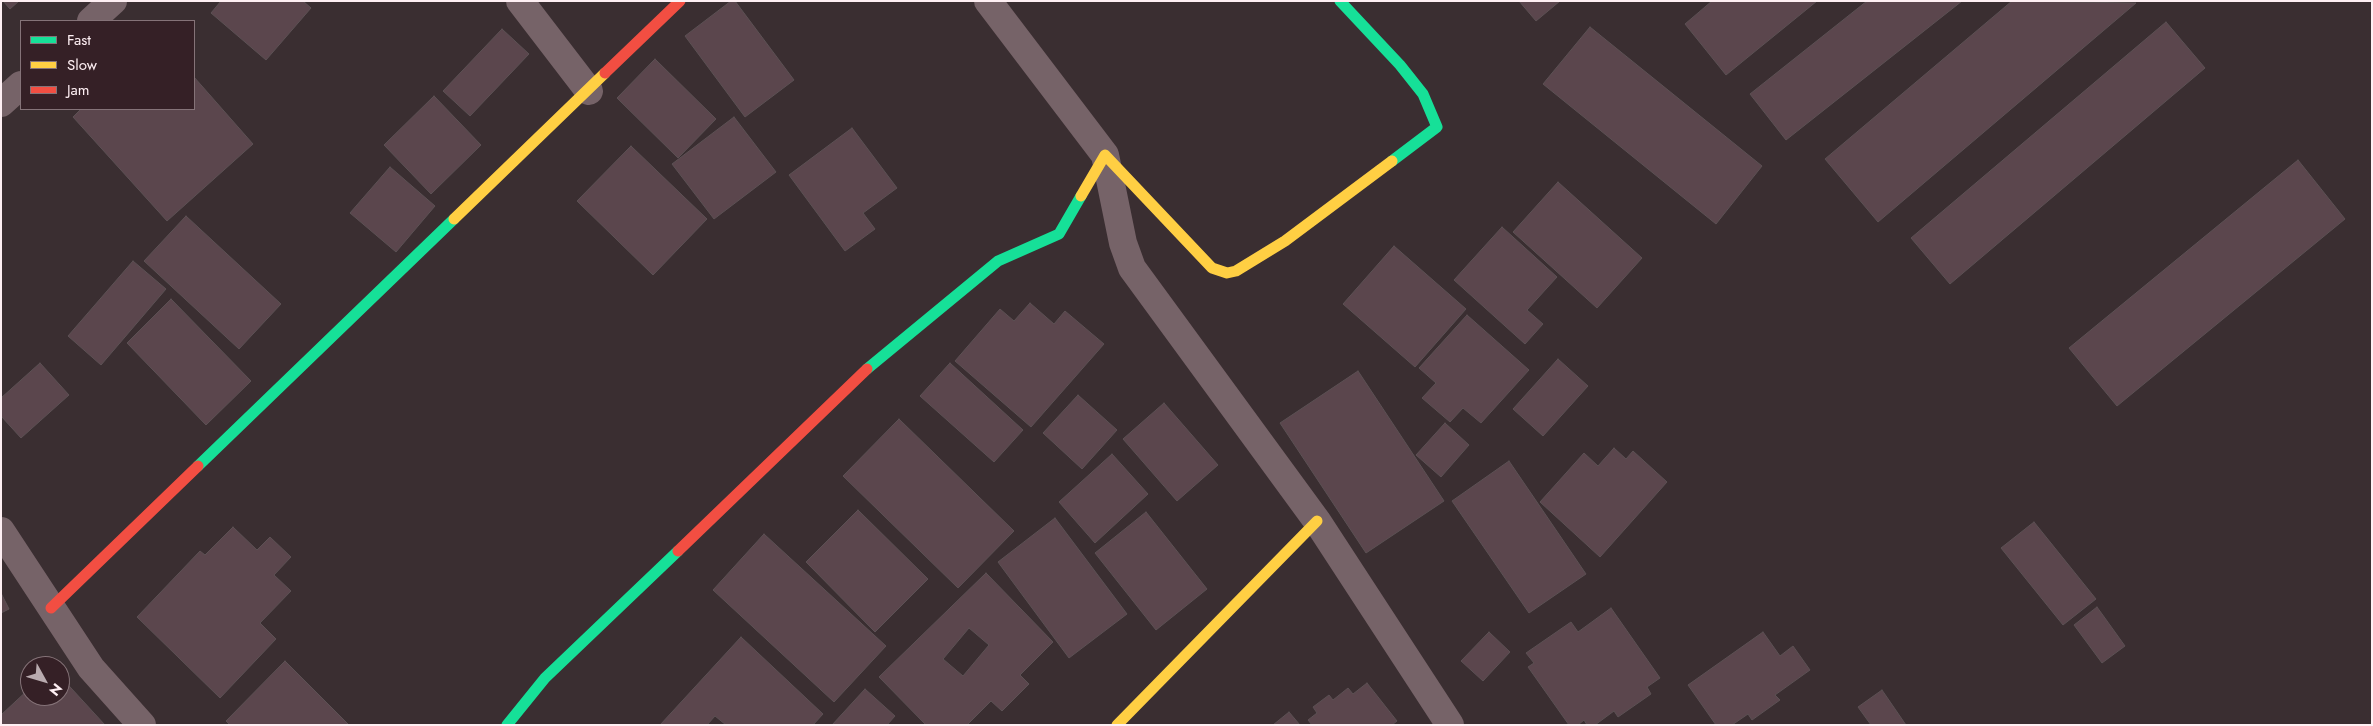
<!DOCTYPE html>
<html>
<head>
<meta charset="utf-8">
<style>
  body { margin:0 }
  #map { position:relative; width:2373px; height:726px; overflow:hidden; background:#3a2e31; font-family:Jost,sans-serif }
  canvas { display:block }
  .frame { position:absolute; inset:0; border:2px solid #feeff3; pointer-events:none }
  .legend { position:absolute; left:20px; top:20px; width:175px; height:90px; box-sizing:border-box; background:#352026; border:1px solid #857378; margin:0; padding:6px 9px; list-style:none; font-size:15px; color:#feeff3 }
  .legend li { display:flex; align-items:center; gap:10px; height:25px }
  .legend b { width:25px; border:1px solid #857378 }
  .north { position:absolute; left:20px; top:656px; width:50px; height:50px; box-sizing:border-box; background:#352026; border:1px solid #857378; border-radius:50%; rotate:129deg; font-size:14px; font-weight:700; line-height:20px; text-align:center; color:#feeff3 }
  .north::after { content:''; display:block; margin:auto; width:18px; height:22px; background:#b9abaf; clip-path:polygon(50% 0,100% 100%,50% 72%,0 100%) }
</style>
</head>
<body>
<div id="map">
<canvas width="2373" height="726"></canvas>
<div class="frame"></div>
<ul class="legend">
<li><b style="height:6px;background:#16e098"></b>Fast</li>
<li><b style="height:6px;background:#ffcf43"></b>Slow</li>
<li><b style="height:6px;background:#f24e42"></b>Jam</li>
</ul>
<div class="north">N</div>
</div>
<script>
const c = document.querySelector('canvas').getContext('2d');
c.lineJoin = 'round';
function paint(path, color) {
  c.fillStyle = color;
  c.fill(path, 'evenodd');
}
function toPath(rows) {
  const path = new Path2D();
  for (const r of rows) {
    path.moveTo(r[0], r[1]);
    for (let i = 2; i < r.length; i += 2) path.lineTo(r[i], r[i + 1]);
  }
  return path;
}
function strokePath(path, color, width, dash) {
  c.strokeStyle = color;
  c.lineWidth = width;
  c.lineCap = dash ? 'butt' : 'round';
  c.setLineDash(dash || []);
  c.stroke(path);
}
const building = toPath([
  [3,1,19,1,10,9,3,1],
  [221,1,303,1,311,8,266,60,211,13,221,1],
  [731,1,735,1,794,80,745,117,685,36,731,1],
  [1519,1,1560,1,1536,21,1519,1],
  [1712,1,1817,1,1726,75,1685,24,1712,1],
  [1867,1,1962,1,1786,140,1750,94,1867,1],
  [2012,1,2136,3,1878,222,1825,159,2012,1],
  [2166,22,2205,68,1950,284,1911,238,2166,22],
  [1590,27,1762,166,1716,224,1543,84,1590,27],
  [502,29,529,54,470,116,443,91,502,29],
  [655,59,716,119,678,158,617,98,655,59],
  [194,77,253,144,167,221,73,117,81,109,194,109,194,77],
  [434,96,481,145,431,194,384,145,434,96],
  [734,117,776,172,714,219,672,164,734,117],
  [852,128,897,188,863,213,875,229,845,251,789,175,852,128],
  [631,146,707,219,653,275,577,201,631,146],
  [2298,160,2345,219,2117,406,2069,348,2298,160],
  [390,167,435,206,396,252,350,213,390,167],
  [1558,182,1642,258,1597,308,1513,232,1558,182],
  [186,216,281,304,239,349,144,261,186,216],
  [1502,227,1557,277,1527,310,1543,324,1525,344,1454,280,1502,227],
  [1394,246,1466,309,1415,367,1343,304,1394,246],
  [133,261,166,289,101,365,68,336,133,261],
  [171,299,251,381,206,425,127,343,171,299],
  [1030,303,1054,324,1065,311,1104,344,1031,427,955,361,1000,309,1014,321,1030,303],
  [1467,315,1529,370,1481,423,1463,408,1450,422,1422,398,1436,383,1419,368,1467,315],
  [1558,359,1588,386,1543,436,1513,409,1558,359],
  [40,363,69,395,21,438,1,416,1,398,40,363],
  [950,363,1023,430,994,462,920,396,950,363],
  [1358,371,1444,501,1366,553,1280,423,1358,371],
  [1078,395,1117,430,1082,469,1043,433,1078,395],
  [1164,403,1218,465,1177,501,1123,439,1164,403],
  [899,419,1014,531,958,588,843,476,899,419],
  [1445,423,1469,445,1441,477,1416,455,1445,423],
  [1614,448,1626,459,1633,451,1667,482,1600,557,1540,502,1584,453,1598,466,1614,448],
  [1112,454,1148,494,1095,543,1059,502,1112,454],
  [1509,461,1586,574,1529,613,1452,501,1509,461],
  [858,510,928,579,875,632,806,562,858,510],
  [1146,512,1207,589,1156,630,1095,553,1146,512],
  [1055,518,1127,614,1069,658,998,562,1055,518],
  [2034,522,2096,599,2063,625,2001,548,2034,522],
  [233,527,257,550,270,537,291,557,274,575,291,591,260,623,276,639,220,698,137,617,200,551,205,555,233,527],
  [764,534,886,646,834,702,713,590,764,534],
  [986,573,1053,642,1020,675,1029,684,1002,711,991,701,967,725,926,725,879,677,986,573],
  [969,628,989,645,963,676,943,659,969,628],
  [1,593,9,609,1,613,1,593],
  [2097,607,2125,646,2102,663,2074,625,2097,607],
  [1611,608,1660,678,1647,687,1651,694,1618,717,1614,711,1595,725,1587,725,1584,720,1578,725,1569,725,1528,667,1534,663,1526,653,1571,622,1578,632,1611,608],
  [1489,632,1510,652,1483,681,1461,661,1489,632],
  [1763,632,1780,656,1793,646,1810,670,1775,695,1780,700,1752,720,1748,714,1732,725,1716,725,1688,685,1763,632],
  [741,637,823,714,813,725,726,725,715,716,707,725,660,725,741,637],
  [285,661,349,725,230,725,226,721,285,661],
  [60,676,105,725,1,725,1,715,30,688,30,696,60,696,60,676],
  [1367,683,1397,721,1392,725,1312,725,1308,720,1317,713,1313,707,1329,695,1333,700,1348,688,1353,694,1367,683],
  [865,689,895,716,887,725,832,725,865,689],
  [1882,690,1906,725,1871,725,1858,707,1882,690],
  [1289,712,1300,725,1273,725,1289,712]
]);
paint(building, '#5b464d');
strokePath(building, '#5c5154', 1);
strokePath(toPath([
  [520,1,589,91],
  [988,1,1105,155,1123,243,1132,268,1317,521,1450,725],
  [91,21,113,1],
  [1,103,21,85],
  [1,531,91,668,142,725]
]), '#766368', 28);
strokePath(toPath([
  [1340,1,1400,65,1423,94,1437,127,1392,161],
  [867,369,998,261,1059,234,1081,196],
  [198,466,454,219],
  [507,725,545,678,678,551]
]), '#16e098', 11);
strokePath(toPath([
  [1081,196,1105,155,1212,268,1227,273,1236,271,1285,241,1392,161],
  [454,219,605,73],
  [1117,725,1317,521]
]), '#ffcf43', 11);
strokePath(toPath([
  [605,73,680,1],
  [678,551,867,369],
  [51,608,198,466]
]), '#f24e42', 11);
</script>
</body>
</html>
